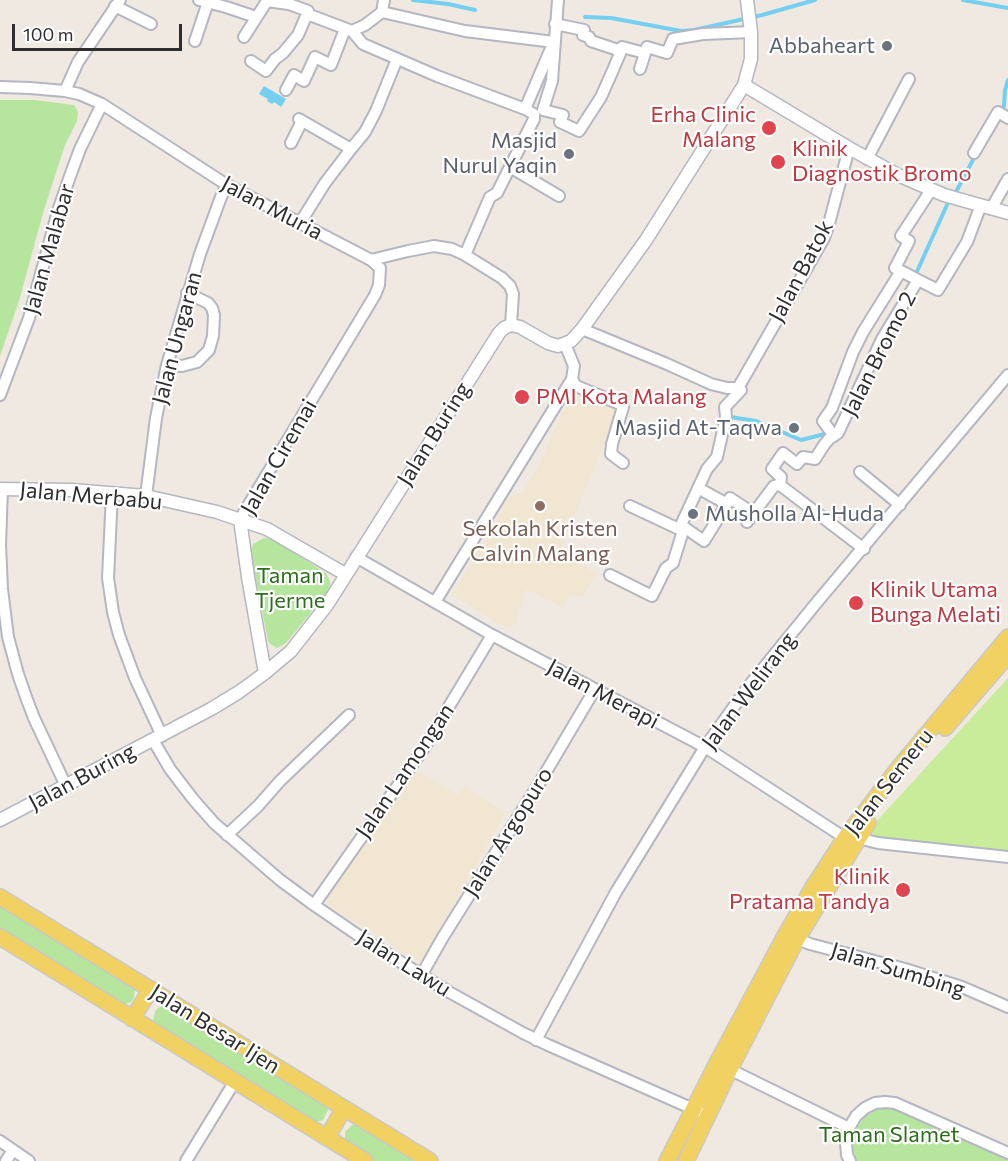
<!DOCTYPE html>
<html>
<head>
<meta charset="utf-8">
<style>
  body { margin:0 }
  #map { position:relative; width:1008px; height:1161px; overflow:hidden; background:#efe9e1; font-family:Commissioner,sans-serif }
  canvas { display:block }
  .scale { position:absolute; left:12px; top:24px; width:170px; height:27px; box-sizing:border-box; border:3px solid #2e2e2e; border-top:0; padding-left:8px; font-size:18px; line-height:21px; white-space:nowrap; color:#2e2e2e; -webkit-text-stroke:4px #fff; paint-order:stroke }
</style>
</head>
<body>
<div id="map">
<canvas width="1008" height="1161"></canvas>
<div class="scale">100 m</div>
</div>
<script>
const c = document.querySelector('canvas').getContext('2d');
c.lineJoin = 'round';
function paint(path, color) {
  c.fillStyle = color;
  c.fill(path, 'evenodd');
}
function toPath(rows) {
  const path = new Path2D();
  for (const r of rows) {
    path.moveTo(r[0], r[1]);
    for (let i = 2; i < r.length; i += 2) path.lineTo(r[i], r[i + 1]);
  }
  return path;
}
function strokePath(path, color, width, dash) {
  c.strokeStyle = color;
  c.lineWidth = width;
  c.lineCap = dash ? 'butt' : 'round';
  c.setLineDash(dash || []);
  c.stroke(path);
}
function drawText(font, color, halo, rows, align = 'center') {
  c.font = font + ' Commissioner,sans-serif';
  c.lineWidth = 4.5;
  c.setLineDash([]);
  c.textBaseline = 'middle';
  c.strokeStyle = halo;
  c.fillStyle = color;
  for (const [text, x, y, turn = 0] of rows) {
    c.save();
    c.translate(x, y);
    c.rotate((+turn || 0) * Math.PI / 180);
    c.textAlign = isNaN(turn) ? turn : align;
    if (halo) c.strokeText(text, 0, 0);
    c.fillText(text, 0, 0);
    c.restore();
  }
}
paint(toPath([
  [574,387,619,407,559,553,596,573,584,596,570,595,563,608,526,589,516,623,512,626,503,626,452,595,503,510,501,502,517,492,521,495,539,465],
  [413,769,458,795,464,787,506,812,420,963,330,906,327,900]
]), '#f0e6d1');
paint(toPath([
  [0,100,35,100,74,105,78,112,77,121,65,145,43,213,19,301,0,356],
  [264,538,272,539,326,573,330,581,330,585,326,594,286,643,277,648,270,644,268,641,251,552,253,544],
  [0,903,135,988,134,998,131,1002,123,1005,0,932],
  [166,1005,327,1106,328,1110,323,1120,316,1122,155,1026,153,1021,155,1012,158,1008],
  [886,1108,895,1109,1008,1160,1008,1161,857,1161,853,1148,855,1131,864,1117,876,1110],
  [352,1125,358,1125,420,1161,373,1161,353,1149,347,1143,345,1139,345,1132]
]), '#b6e59e');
paint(toPath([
  [1008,678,1008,855,876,839,872,832,872,828,874,824]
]), '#c9ec9a');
paint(toPath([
  [264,86,286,99,281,107,274,102,272,104,267,101,268,99,259,94]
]), '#75cff0');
strokePath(toPath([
  [413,0,448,4,475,10],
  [963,0,1008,8],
  [585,17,611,18,681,31,694,30,762,15,815,0],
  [1002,111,1004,105,1005,90,1008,80],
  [957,190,976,154],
  [914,278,947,205],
  [730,417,756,421,801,440,829,433]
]), '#75cff0', 4);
const minor = toPath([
  [199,0,226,7,256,17],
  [384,0,382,12,465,31,554,42],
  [558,0,552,81,543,110,563,115,560,122,579,131,601,97,613,70,621,51],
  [115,6,151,24],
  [555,24,584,30,583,35,589,37,591,41,621,51,622,47,645,53],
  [352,31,365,25,382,12],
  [244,37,267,1,289,4,308,11,307,14,352,31,363,44,437,76,525,109,534,114,534,119,497,193,490,197,465,255],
  [195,41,208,2],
  [251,61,266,71,275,59,283,53,298,35,307,14],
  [640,69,647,47,667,53,673,39,703,34,751,32],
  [0,87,30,88,65,91,79,94,102,104,227,185,371,260,380,268,379,285,375,295,240,519],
  [286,90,294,75,304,81,315,57,331,65,345,29],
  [65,91,78,62,120,0],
  [525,109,552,46],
  [299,119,351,149],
  [291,143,302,121],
  [974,153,998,112,1008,118],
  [867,159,909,79],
  [510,167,559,196],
  [991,209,1008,179],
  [300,223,325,183,351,149,365,132,376,111,397,59],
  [371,260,408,251,434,246,452,249,465,255,502,278,510,286,513,294,511,325],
  [901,271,895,268,909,241,901,236,931,190],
  [582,329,667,364,711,384,727,388,738,388,824,238,830,220,849,148],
  [565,344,574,366,572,379,576,386,620,404,623,407,612,444,611,454,623,463],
  [167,365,182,366,197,362,209,350,213,336,214,315,212,308,208,303,187,293],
  [0,395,29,318,58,211,69,179,80,149,102,104],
  [834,436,823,421,832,408,853,352,863,332,901,271,918,280],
  [860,472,900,505],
  [780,485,781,477,772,469,783,453,797,464,803,457,815,459,824,445,829,439,838,433,882,339,918,280,938,290,967,242,981,205],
  [698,488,727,504,730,498,754,514],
  [2,489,0,545,2,589,8,637,18,674,26,697,34,718,66,786],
  [112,493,108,578,113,612,119,635,135,678,162,736],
  [146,496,156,418,167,365,200,254,221,197,227,185],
  [630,506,681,530],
  [747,522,774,486,780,485,864,549],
  [681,525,704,541,727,504],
  [356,557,492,635,705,747,845,838],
  [610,575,652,596,666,568,673,563,682,534,681,525,707,469,717,457,726,417,725,407,741,390],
  [435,602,572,379],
  [153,740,170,769,193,799,214,823,280,880,314,905,365,940,449,992,523,1033,548,1045,700,1112],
  [227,835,258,806,280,781,349,715],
  [858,838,878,843,1008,857],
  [314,905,424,748,492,635],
  [792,937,810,944,905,969,962,987,1008,1007],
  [422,974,443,937,540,782,595,689],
  [536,1040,616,892,705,747,748,687,818,601,1008,375],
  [725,1067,849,1128],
  [0,1141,29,1161],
  [6,1161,13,1150],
  [186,1161,235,1081],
  [850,1161,847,1155,846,1143,849,1128,856,1116,865,1108,875,1103,885,1102,895,1103,1008,1153]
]);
const tertiary = toPath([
  [744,85,849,148,898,175,944,195,1008,213],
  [0,489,71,490,146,496,217,512,267,529,345,574],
  [240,519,248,577,265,673],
  [0,820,211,709,239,692,265,673,291,651,327,605,499,333,504,328,511,325,520,327,548,343,558,346,571,341,582,329,646,240,744,85,751,59,751,32,747,0]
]);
const primary = toPath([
  [945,728,1008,655],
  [0,897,430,1161],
  [0,937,365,1161],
  [132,1019,151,989],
  [327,1138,344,1108],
  [667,1161,717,1063,786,934,813,887,845,838,900,766,1008,637],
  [686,1161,730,1069,797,939,868,823]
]);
strokePath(minor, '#b4b7c1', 14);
strokePath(tertiary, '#b4b7c1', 15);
strokePath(primary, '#c9c9c9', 18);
strokePath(minor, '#fff', 10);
strokePath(tertiary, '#fff', 12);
strokePath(primary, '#f2d163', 15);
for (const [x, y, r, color] of [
  [887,46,6,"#6b7280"],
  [769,128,8,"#e0444e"],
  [569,154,6,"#6b7280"],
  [778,162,8,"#e0444e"],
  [522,397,8,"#e0444e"],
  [794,428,6,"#6b7280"],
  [540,506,6,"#8d6e63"],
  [693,514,6,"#6b7280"],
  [856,603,8,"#e0444e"],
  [903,890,8,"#e0444e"]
]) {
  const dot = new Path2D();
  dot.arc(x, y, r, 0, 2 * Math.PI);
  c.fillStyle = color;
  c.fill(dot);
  strokePath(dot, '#fff', 2);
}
drawText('22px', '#5b616d', '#fff', [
  ["Abbaheart",875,46],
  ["Masjid",557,141],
  ["Nurul Yaqin",557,166],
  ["Masjid At-Taqwa",782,428],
  ["Musholla Al-Huda",705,514,"left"]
], 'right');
drawText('22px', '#be3a42', '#fff', [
  ["Erha Clinic",756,115,"right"],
  ["Malang",756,140,"right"],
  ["Klinik",792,149],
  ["Diagnostik Bromo",792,174],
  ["PMI Kota Malang",536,397],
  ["Klinik Utama",870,590],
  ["Bunga Melati",870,615],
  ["Klinik",890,877,"right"],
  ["Pratama Tandya",890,902,"right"]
], 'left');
drawText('22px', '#2e2e2e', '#fff', [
  ["Jalan Muria",272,208,28],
  ["Jalan Malabar",49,249,-74],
  ["Jalan Batok",801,271,-62],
  ["Jalan Ungaran",177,338,-75],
  ["Jalan Bromo 2",879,354,-63],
  ["Jalan Buring",434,434,-58],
  ["Jalan Ciremai",279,457,-60],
  ["Jalan Merbabu",91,496,5],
  ["Jalan Welirang",749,691,-53],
  ["Jalan Merapi",603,694,28],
  ["Jalan Lamongan",405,771,-56],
  ["Jalan Buring",82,777,-28],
  ["Jalan Semeru",889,782,-52],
  ["Jalan Argopuro",508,832,-58],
  ["Jalan Lawu",404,963,32],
  ["Jalan Sumbing",898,970,17],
  ["Jalan Besar Ijen",215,1029,32]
]);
drawText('22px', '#785e54', '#fff', [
  ["Sekolah Kristen",540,529],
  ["Calvin Malang",540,554]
]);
drawText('22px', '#2c6e1b', '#fff', [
  ["Taman",290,576],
  ["Tjerme",290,601],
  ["Taman Slamet",889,1135]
]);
</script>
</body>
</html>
